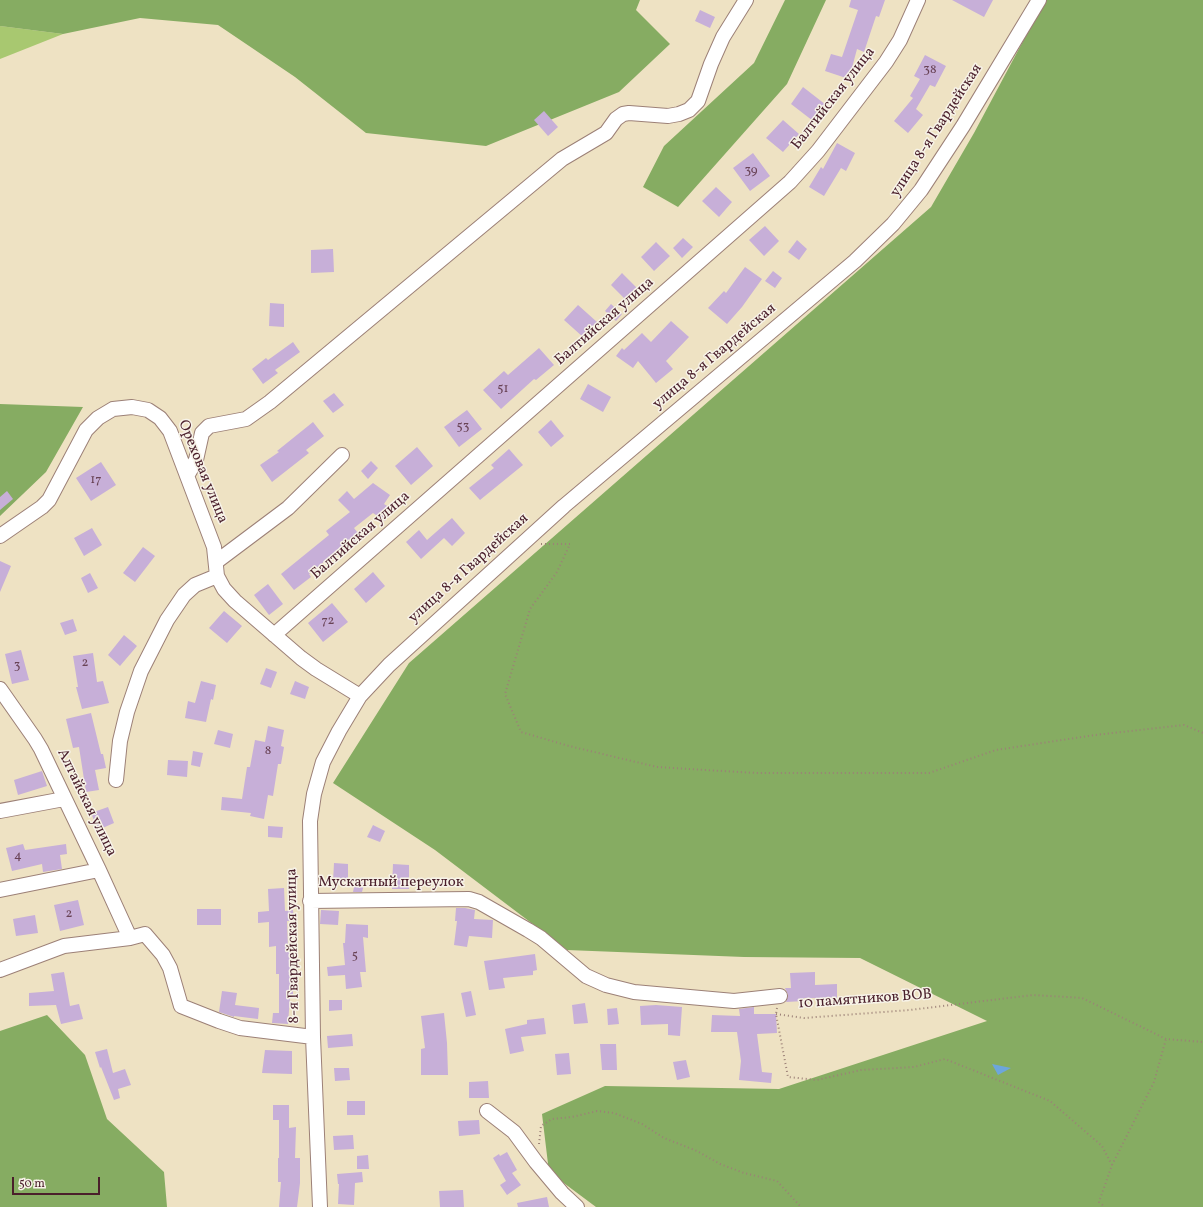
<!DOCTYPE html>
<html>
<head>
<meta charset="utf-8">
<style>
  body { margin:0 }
  #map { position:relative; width:1203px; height:1207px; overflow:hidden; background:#eee2c3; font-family:Vollkorn,serif }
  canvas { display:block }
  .scale { position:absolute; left:12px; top:1177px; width:88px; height:18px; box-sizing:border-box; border:2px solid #4a1f2b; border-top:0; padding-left:5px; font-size:12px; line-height:14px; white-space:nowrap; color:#4a1f2b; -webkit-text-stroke:3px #f7f3e8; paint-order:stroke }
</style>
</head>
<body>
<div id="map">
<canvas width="1203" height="1207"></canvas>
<div class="scale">50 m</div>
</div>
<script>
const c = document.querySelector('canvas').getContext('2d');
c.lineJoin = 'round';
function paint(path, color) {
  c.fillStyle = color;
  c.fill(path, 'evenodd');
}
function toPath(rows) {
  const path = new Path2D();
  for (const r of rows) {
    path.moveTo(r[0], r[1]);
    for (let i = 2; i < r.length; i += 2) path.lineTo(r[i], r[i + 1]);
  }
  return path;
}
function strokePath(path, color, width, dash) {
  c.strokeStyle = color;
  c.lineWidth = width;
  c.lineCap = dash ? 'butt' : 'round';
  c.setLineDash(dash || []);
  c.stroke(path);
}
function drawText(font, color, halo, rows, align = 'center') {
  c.font = font + ' Vollkorn,serif';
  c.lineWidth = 3;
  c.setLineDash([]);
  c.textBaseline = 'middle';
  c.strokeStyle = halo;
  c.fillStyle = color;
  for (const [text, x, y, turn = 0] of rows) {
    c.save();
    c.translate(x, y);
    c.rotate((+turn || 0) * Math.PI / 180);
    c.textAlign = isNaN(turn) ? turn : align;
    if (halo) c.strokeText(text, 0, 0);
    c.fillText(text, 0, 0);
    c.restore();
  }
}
paint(toPath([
  [0,26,63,34,0,59]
]), '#a8c870');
paint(toPath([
  [0,0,640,0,636,10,670,44,619,92,486,146,366,133,295,77,218,25,140,18,63,34,0,26],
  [785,0,826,0,787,84,678,207,643,187,664,146,754,63],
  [1045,0,1203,0,1203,1207,596,1207,549,1172,542,1114,605,1086,779,1089,987,1021,860,958,744,957,567,950,435,850,333,783,409,663,931,207,974,133],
  [0,404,83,407,46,472,0,516],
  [47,1015,85,1055,107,1119,164,1172,167,1207,0,1207,0,1031]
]), '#86ac62');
paint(toPath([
  [992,1064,1011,1068,998,1075]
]), '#6da6dc');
paint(toPath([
  [851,0,885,0,879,17,876,16,864,52,857,49,849,79,825,71,831,54,842,57,858,10,849,7],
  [952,0,993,0,984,17],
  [700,10,715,17,710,28,695,21],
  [925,55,946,66,935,87,930,85,916,109,923,115,908,133,894,121,913,98,910,96,920,79,914,76],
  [803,87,830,108,817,124,791,104],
  [544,111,558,127,548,136,534,120],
  [783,120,799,134,783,152,766,138],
  [837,143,855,153,846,171,841,168,824,196,809,187,821,167,823,169],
  [753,153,770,176,750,191,733,168],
  [716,187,732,202,719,217,702,201],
  [765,226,779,241,764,256,749,240],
  [683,238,693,247,682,258,673,248],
  [797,240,807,249,799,260,788,252],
  [656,242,670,256,654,271,641,257],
  [333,249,334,272,311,273,311,250],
  [745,267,762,279,742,307,727,324,708,308,724,291,726,293],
  [773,271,782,278,775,288,765,281],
  [622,273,637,288,625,299,611,285],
  [270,303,284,304,284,327,269,326],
  [611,304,622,314,616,321,605,311],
  [578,305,597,322,583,337,564,320],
  [671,321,689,337,666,361,673,369,656,383,638,361,633,368,616,356,622,348,624,350,642,333,651,342],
  [293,342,300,352,275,370,278,373,263,384,252,369,266,358,268,360],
  [539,348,554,365,536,380,534,379,501,409,483,390,504,371,508,375],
  [588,384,611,397,603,412,580,399],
  [334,393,344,405,333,413,323,401],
  [467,410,482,429,459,447,444,427],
  [551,420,564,436,551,447,538,432],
  [313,422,324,436,306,450,309,453,272,482,260,465,279,452,277,451],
  [417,447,433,466,411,485,395,466],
  [509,449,523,465,480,500,469,488,494,468,491,465],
  [371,461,378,468,368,479,361,471],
  [101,462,116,485,91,501,76,478],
  [373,483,390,495,384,504,392,509,385,521,373,513,354,528,361,537,342,552,340,549,309,574,311,577,294,590,281,574,329,535,326,531,350,512,338,500,347,491,354,499],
  [7,491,13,499,0,510,0,497],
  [452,518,465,533,452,546,444,538,421,559,406,542,419,530,427,540],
  [92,528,102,545,84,556,74,538],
  [143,547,155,556,135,582,123,573],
  [0,561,11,566,0,592],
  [373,572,385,586,366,603,354,589],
  [90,573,98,588,88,593,81,578],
  [268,584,283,604,269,615,254,595],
  [332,603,348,622,323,642,308,623],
  [224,611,242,626,227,643,209,628],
  [73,619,77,631,65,635,60,623],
  [124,635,137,646,120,666,108,655],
  [21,650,29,680,12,684,5,654],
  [93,653,97,682,103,681,109,703,82,709,76,687,78,687,73,656],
  [266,668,277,672,271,688,260,684],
  [201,681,216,685,213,700,211,699,206,722,185,718,188,701,195,703],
  [295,681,309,687,305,699,290,694],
  [91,713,101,754,103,754,106,768,95,770,99,790,86,792,79,747,73,748,66,719],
  [268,726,284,730,281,746,284,747,281,764,278,764,273,796,268,795,264,819,250,816,251,813,221,810,222,797,242,799,247,767,250,767,255,740,265,742],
  [218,730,233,734,230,748,214,744],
  [193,751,203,753,200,767,191,765],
  [168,760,188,761,187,777,167,775],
  [42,771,47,786,18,795,14,780],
  [108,807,114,823,98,830,91,813],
  [373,825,385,831,380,842,367,837],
  [268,826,283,827,282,838,268,837],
  [23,844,25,850,66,844,67,854,60,855,62,869,43,872,42,864,12,871,6,848],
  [334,863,348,864,348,882,333,882],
  [393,864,409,865,409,889,392,889],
  [356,878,365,881,362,892,353,892],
  [284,888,285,911,293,910,294,921,287,921,288,949,293,949,293,997,290,997,288,1024,272,1023,273,1013,279,1013,279,974,276,974,276,946,269,947,269,922,258,923,258,912,269,911,268,889],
  [78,900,84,925,60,931,54,905],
  [456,908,465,908,475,910,474,919,493,920,492,938,469,936,467,947,454,945,457,921,455,921],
  [197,909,221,909,221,925,197,925],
  [321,910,339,911,338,925,320,924],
  [35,915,38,933,16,936,13,919],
  [346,924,368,925,368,938,363,937,366,972,360,972,362,987,346,989,345,975,328,976,327,967,345,965,343,943,345,943],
  [535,954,537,970,533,971,533,975,503,978,505,988,489,990,484,961],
  [64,972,70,1006,79,1004,83,1019,61,1024,56,1005,29,1006,29,993,54,991,51,974],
  [815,972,815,985,837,984,837,998,804,998,804,1001,786,1002,788,995,785,988,791,988,790,973],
  [222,991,237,993,235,1005,259,1008,258,1019,234,1016,234,1017,219,1012],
  [471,991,476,1015,466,1017,461,993],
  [329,1000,342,1000,342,1010,329,1011],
  [585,1003,588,1023,574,1024,572,1005],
  [656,1005,682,1007,680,1036,668,1035,668,1024,641,1025,640,1006],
  [754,1007,754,1014,776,1014,777,1033,757,1034,762,1072,772,1073,771,1083,739,1080,741,1061,737,1032,711,1032,712,1015,740,1016,739,1009],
  [617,1008,619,1024,608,1025,607,1009],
  [444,1013,447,1043,448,1075,421,1075,421,1049,425,1048,421,1016],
  [544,1018,546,1034,521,1037,524,1051,510,1054,505,1029,527,1024,527,1020],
  [352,1034,353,1046,328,1048,327,1036],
  [600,1044,616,1044,617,1070,602,1070],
  [107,1049,113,1073,125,1069,131,1085,118,1089,120,1098,114,1100,101,1067,100,1068,95,1052],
  [265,1050,292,1051,292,1074,262,1073],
  [569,1053,571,1074,557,1075,555,1054],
  [686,1060,690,1077,677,1080,673,1062],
  [334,1068,349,1068,350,1080,335,1081],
  [488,1081,489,1098,469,1098,469,1082],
  [347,1101,365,1101,365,1115,347,1115],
  [273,1105,289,1105,289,1128,296,1127,295,1158,300,1158,300,1183,297,1207,279,1207,281,1182,278,1182,278,1158,279,1158,279,1120,273,1120],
  [479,1120,480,1134,459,1136,458,1121],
  [353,1135,354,1149,334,1150,333,1136],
  [507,1152,517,1170,512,1173,521,1185,507,1195,500,1185,506,1181,493,1158,499,1154,500,1156],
  [368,1155,369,1169,357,1169,357,1156],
  [362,1172,363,1182,355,1183,354,1205,338,1204,339,1184,338,1184,337,1174],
  [463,1190,464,1207,440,1207,439,1191],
  [547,1197,549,1207,518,1207,517,1203]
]), '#c7afd8');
const minor = toPath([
  [187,476,196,460,202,433,209,426,246,419,270,402,562,159,606,133,616,119,623,114,629,113,668,116,679,114,689,110,698,101,711,64,723,37,746,0],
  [0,536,42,507,49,500,86,430,98,418,113,409,132,407,148,410,160,418,170,431,214,547,217,576,224,589,235,601,301,658,316,669,360,696],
  [216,562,288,508,342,455],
  [274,635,790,182,818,151,886,62,900,40,918,0],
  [0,689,35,739,41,749,99,870,130,938],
  [116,780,120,741,127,712,141,671,167,620,184,595,195,585,217,576],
  [0,811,64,799],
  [0,890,99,870],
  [310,901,469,899,479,902,528,930,541,938,586,976,606,985,634,992,734,1001,780,996],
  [0,970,64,946,130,938,145,934,163,955,170,968,181,1006,219,1021,240,1028,313,1037],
  [487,1111,514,1132,536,1162,562,1193,577,1207],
  [320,1207,313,1037,310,821,314,794,323,762,339,731,360,696,389,665,564,506,855,261,893,224,921,190,963,126,1039,0]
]);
strokePath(minor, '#9c8077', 16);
strokePath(toPath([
  [541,544,570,544,557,572,530,609,505,694,521,732,569,746,657,767,756,773,929,773,996,750,1095,735,1184,725,1203,733],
  [777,1008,776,1014,788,1077,817,1080,861,1070,914,1067,945,1059,1050,1101,1102,1146,1112,1165,1099,1202,1105,1207],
  [776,1014,804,1018,910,1010,1033,995,1082,998,1166,1039,1203,1042],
  [539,1144,541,1126,552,1119,572,1117,597,1111,614,1113,642,1124,664,1138,697,1151,720,1164,744,1173,777,1181,801,1207],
  [1112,1165,1154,1082,1166,1039]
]), '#9c8077', 2, [1, 3]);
strokePath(minor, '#fff', 14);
drawText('13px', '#694356', null, [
  ["38",930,71],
  ["39",751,172],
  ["51",503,390],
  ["53",463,428],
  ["17",96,481],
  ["72",328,622],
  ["2",85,664],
  ["3",17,667],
  ["8",268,752],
  ["4",18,857],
  ["2",69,915],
  ["5",355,957]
]);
drawText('15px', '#4a1f2b', '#f7f3e8', [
  ["Балтийская улица",834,99,-52],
  ["улица 8-я Гвардейская",937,131,-57],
  ["Балтийская улица",605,322,-41],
  ["улица 8-я Гвардейская",715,357,-40],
  ["Ореховая улица",202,472,68],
  ["Балтийская улица",361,536,-41],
  ["улица 8-я Гвардейская",469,569,-42],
  ["Алтайская улица",86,803,64],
  ["Мускатный переулок",391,883],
  ["8-я Гвардейская улица",294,946,-91],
  ["10 памятников ВОВ",865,1000,-4]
]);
</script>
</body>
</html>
